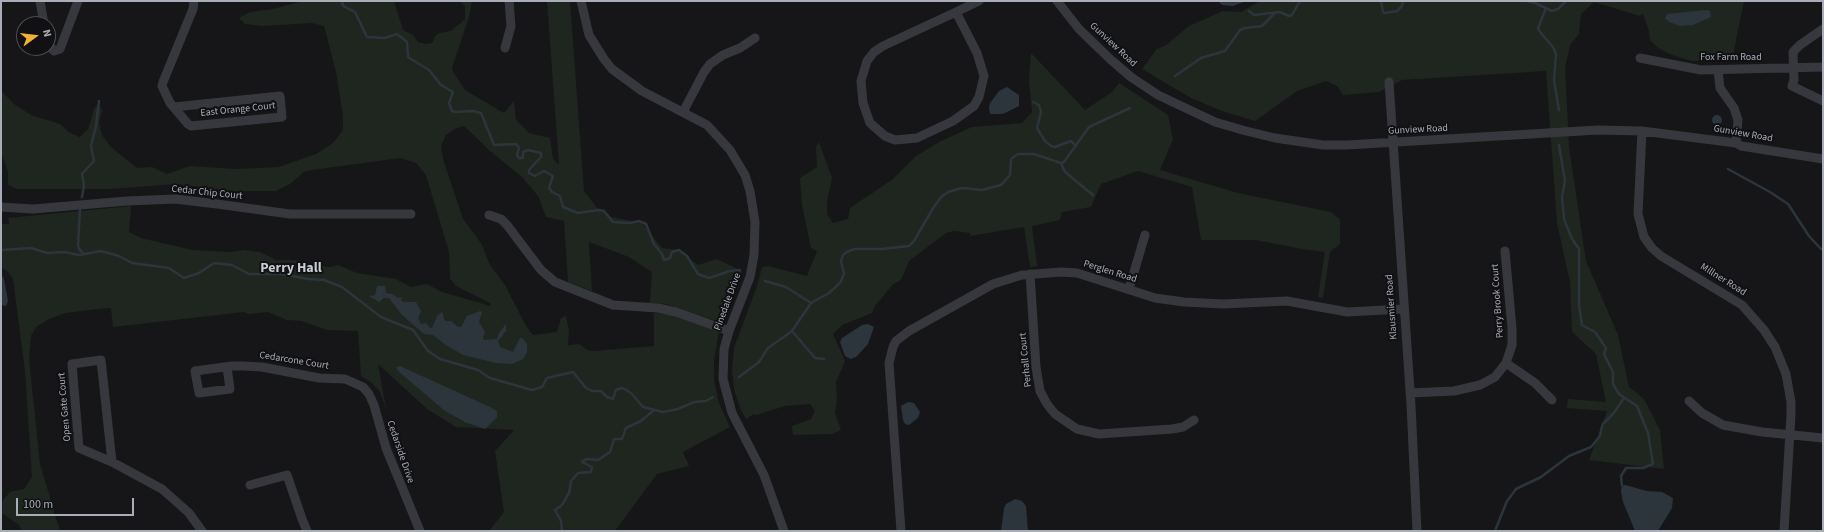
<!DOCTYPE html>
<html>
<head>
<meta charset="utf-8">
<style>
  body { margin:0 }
  #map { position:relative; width:1824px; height:532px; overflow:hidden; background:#161618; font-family:"Source Sans 3",sans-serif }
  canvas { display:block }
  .frame { position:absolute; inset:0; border:2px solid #a8adb8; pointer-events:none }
  .north { position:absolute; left:16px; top:16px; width:40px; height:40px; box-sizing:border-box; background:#111113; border:1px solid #4d4f55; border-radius:50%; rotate:75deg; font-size:11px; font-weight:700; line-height:16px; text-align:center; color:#a8adb8 }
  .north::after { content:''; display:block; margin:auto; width:14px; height:18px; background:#f2b134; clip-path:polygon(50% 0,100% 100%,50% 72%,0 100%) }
  .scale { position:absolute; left:16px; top:498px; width:118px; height:18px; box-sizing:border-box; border:2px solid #a8adb8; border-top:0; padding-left:5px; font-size:12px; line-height:14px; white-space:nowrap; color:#a8adb8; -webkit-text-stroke:3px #111113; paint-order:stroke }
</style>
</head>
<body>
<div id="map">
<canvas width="1824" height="532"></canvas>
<div class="frame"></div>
<div class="north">N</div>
<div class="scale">100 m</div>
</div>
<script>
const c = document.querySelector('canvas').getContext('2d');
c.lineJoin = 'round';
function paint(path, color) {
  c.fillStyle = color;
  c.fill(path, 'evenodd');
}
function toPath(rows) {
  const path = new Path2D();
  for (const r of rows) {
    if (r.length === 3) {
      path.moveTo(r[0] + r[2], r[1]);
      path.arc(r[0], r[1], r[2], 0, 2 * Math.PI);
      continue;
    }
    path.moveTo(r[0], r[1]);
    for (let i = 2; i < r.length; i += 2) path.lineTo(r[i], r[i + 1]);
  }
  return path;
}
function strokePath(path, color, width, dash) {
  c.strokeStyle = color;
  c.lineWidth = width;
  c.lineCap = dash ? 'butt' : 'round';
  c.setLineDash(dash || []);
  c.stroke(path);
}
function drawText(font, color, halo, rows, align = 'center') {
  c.font = font + ' "Source Sans 3",sans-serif';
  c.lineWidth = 4;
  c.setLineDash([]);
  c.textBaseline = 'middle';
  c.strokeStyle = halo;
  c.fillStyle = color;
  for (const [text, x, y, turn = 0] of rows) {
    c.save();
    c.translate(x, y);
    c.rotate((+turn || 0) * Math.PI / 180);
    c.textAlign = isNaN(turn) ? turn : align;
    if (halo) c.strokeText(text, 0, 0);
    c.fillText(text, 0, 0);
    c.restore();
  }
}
paint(toPath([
  [303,1,394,1,403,30,413,35,418,42,426,44,432,43,435,36,439,33,451,31,465,19,465,6,460,1,472,1,469,17,452,68,453,72,465,90,504,113,514,101,516,120,529,133,550,138,553,159,559,165,547,1,570,1,584,191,598,209,611,217,642,223,662,248,678,250,698,265,717,259,742,271,722,323,666,304,650,303,652,272,629,257,589,242,592,291,568,282,564,221,546,217,538,196,522,177,490,151,464,126,455,129,446,135,441,146,443,159,463,219,481,243,490,265,505,285,526,326,533,335,557,332,561,318,566,316,569,331,568,345,579,344,587,350,594,351,654,346,654,313,669,314,719,332,714,359,714,380,719,403,730,427,683,452,689,466,657,474,615,531,489,531,504,512,495,451,514,430,456,427,427,409,378,364,386,409,380,392,372,383,361,376,358,331,328,330,301,321,287,320,268,312,249,314,244,312,113,327,111,308,98,309,65,313,49,319,36,327,31,336,29,359,40,464,60,531,22,531,19,525,2,513,3,500,10,492,24,489,32,477,25,371,13,279,8,272,1,267,1,224,9,224,8,218,131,206,129,232,141,238,192,250,231,252,244,250,260,252,276,260,297,260,300,263,330,267,338,265,357,273,396,279,411,287,427,284,442,292,491,306,490,303,456,286,450,279,449,252,426,175,416,163,400,158,305,171,290,184,276,191,233,191,177,184,109,189,17,189,8,185,8,172,1,152,1,90,14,104,31,115,60,124,70,133,80,137,88,129,94,109,98,104,102,110,99,123,102,135,111,147,137,168,152,167,167,174,190,166,236,169,279,167,316,154,333,143,343,130,343,116,336,72,324,26,312,23,262,26,245,24,239,18,250,12,273,9],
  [1260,1,1744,1,1732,60,1692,61,1672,55,1658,48,1650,40,1649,31,1643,14,1640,16,1594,2,1581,14,1579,34,1570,45,1565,68,1569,147,1586,261,1618,335,1629,387,1644,399,1660,430,1664,469,1589,460,1607,411,1567,408,1568,399,1606,402,1596,354,1572,332,1570,282,1557,223,1546,71,1402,80,1379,92,1343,95,1337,86,1326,81,1297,91,1255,121,1222,111,1191,98,1142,69,1156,50,1166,45,1189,26,1223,11,1241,12],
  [1031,53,1085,110,1112,92,1119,83,1168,115,1173,139,1160,170,1238,193,1331,212,1340,219,1340,244,1330,252,1323,298,1318,297,1325,252,1302,249,1256,240,1201,240,1192,187,1138,171,1101,184,1091,207,1062,212,1060,220,1032,226,1037,266,1030,267,1024,227,970,236,970,233,954,231,946,233,909,261,901,280,893,284,875,306,872,313,842,325,833,334,845,361,836,382,837,400,835,413,841,430,832,434,793,435,792,426,811,419,815,411,810,404,785,406,756,415,754,414,746,419,740,408,734,389,732,371,734,348,757,286,762,267,768,266,807,276,817,251,811,248,802,205,800,178,817,167,816,147,819,142,832,178,827,201,827,214,833,223,848,219,850,208,893,179,916,156,939,142,972,127,1022,123,1032,112,1029,79]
]), '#1e261f');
paint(toPath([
  [1246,1,1233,6,1222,5,1219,2],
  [1707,10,1710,11,1711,17,1693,25,1680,26,1669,22,1665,18,1667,14],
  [1007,87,1019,95,1019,106,1003,114,990,114,989,108,990,103,999,91],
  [1717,120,5],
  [1,274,4,279,8,301,6,306,1,305],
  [377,286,385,286,386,293,392,294,398,298,402,297,401,300,403,302,416,302,421,311,418,318,421,324,426,323,430,328,432,328,437,316,442,312,445,321,451,321,458,327,461,327,467,316,480,311,482,312,479,322,485,332,483,337,484,340,497,339,499,333,506,324,506,331,498,341,500,347,513,352,520,338,522,338,527,344,527,352,523,359,512,364,496,363,463,355,446,345,433,335,424,334,402,315,389,298,384,298,379,302,369,296,375,295],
  [868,324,874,327,868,344,856,357,851,359,845,356,840,342,842,338,862,325],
  [400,366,490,407,497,411,497,417,485,429,465,422,445,411,398,371,396,367],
  [908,402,914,403,920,412,918,418,909,425,905,424,903,420,901,406],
  [1625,485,1647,491,1662,492,1673,498,1672,508,1658,531,1635,531,1623,502,1621,491,1622,486],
  [1015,499,1022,501,1026,506,1028,531,1001,531,1004,508,1006,504]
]), '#2c353c');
strokePath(toPath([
  [343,1,342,4,345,7,355,12,367,37,385,38,397,34,407,42,408,57,429,70,441,85,453,92,449,103,452,111,456,112,473,111,481,113,494,145,516,144,519,148,517,155,519,158,523,158,523,152,528,150,541,153,541,157,529,170,529,173,535,176,544,171,553,176,549,188,552,192,560,196,563,207,578,213,599,210,604,211,613,222,630,223,639,221,646,224,654,244,662,254,664,260,670,258,672,252,679,250,687,256,698,274,709,278,730,271,740,270],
  [1381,1,1383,12,1385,13,1397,11,1402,6,1403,1],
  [1527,1,1535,3,1552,11,1558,9,1566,1],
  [1546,8,1538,28,1540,32,1553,47,1556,54,1554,80,1559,110],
  [1249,11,1254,15,1280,12,1289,16,1292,15,1300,1],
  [1175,76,1201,58,1225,51,1240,30,1245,28,1262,26,1275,13],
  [1033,102,1039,105,1041,112,1037,128,1045,141,1051,146,1055,147,1071,141,1076,146],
  [1559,145,1565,181,1562,197,1564,219,1572,239,1579,249,1579,305,1582,325,1595,332,1606,348,1604,354,1613,372,1613,384,1619,394,1637,406,1648,433,1653,464,1643,468,1626,468,1621,476,1622,486],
  [1061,163,1065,172,1093,195],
  [1728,169,1770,192,1788,204,1809,236,1820,248,1823,250],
  [82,197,84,186,82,174,94,161,91,146,96,126,99,101],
  [80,210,78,245,79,249,84,254],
  [1,250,31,248,47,253,64,252,79,255,101,251,119,256,132,263,169,268,184,278,199,273,214,263,232,265,249,274,281,274,308,279,324,280,342,287,381,317,413,330,428,351,440,359,478,370,490,378,532,390,542,387,547,378,573,372,586,388,592,391,601,391,607,397,613,399,616,390,621,388,625,389,632,394,643,407,663,412,678,409,694,402,706,401,713,397],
  [765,281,786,287,811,303],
  [792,331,815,358,824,359],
  [739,377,759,362,768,348,792,331,811,303,829,293,840,283,844,274,841,261,843,255,847,252,854,249,882,249,909,246,914,241,932,210,941,197,948,192,962,188,982,190,1001,185,1010,175,1011,159,1018,154,1034,154,1061,163,1064,162,1089,127,1130,108],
  [1603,424,1613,414,1624,398],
  [562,531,561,521,555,510,562,505,569,493,571,481,578,473,591,472,592,467,582,462,586,459,598,460,610,452,614,439,622,439,626,428,641,421,654,410],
  [1495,531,1507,501,1516,489,1541,477,1569,456,1591,447,1600,436,1602,426]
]), '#2c353c', 2.5);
strokePath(toPath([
  [40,1,44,24],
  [581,1,589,35,604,59,612,69,642,91,707,125,730,150,745,175,750,191,755,222,754,255,750,277,729,331,724,349,723,379,732,413,764,475,784,531],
  [1057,1,1079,29,1110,59,1131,77,1158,95,1215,122,1246,131,1275,138,1323,145,1347,145,1598,130,1642,131,1736,143,1741,146,1823,159],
  [956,12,977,53,984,76,979,97,974,106,953,121,917,138,895,140,885,136,870,123,863,103,861,81,867,61,874,52,883,46,956,12],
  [956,12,979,1],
  [1823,29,1800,45,1793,52,1794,80,1792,86,1823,101],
  [48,44,54,51,60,49,78,1],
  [505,48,511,26,509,1],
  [1640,58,1701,70,1823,67],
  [1718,70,1720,88,1734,108,1738,120,1736,143],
  [1389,82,1411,405,1417,531],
  [174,107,280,96,282,117,191,126,188,124,170,103,162,86,163,82,193,9,194,1],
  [683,112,704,72,710,64,723,55,740,48,755,38],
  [1642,131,1638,214,1644,237,1652,248,1661,256,1742,305,1764,330,1775,347,1786,374,1791,402,1791,415,1784,531],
  [1,207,33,209,127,201,175,199,217,204,290,214,411,214],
  [489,215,501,219,507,225,541,270,555,282,613,305,658,308,676,312,729,331],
  [1030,274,1036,367,1040,391,1047,404,1055,414,1077,429,1099,434,1172,429,1183,427,1194,420],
  [1129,289,1145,235],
  [1506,363,1535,383,1552,400],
  [227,367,230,389,199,393,195,371,232,366,243,366,262,367,319,378,345,379,363,387,369,394,374,405,386,448,420,531],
  [1410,393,1454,391,1480,385,1495,377,1506,363,1512,345,1512,328,1505,251],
  [1689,401,1702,413,1723,425,1762,432,1823,438],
  [112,462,101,360,72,364,79,448,112,462,162,489,189,513,202,531],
  [250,485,287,475,302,519,307,531],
  [901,531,889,363,893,347,896,341,909,331,993,284,1022,275,1061,272,1077,273,1155,298,1184,302,1223,304,1287,301,1347,312,1403,309]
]), '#37383d', 9);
drawText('10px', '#a8adb8', '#111113', [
  ["Gunview Road",1113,45,43],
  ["Fox Farm Road",1731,58],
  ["East Orange Court",238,110,-6],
  ["Gunview Road",1418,130,-3],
  ["Gunview Road",1743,134,10],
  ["Cedar Chip Court",207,193,6],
  ["Perglen Road",1110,272,17],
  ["Millner Road",1723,280,32],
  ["Perry Brook Court",1498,301,-94],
  ["Pinedale Drive",728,302,-70],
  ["Klausmier Road",1392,307,-94],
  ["Perhall Court",1026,360,-96],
  ["Cedarcone Court",294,361,9],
  ["Open Gate Court",65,407,-95],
  ["Cedarside Drive",400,452,71]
]);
drawText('bold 14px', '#c9ccd4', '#111113', [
  ["Perry Hall",291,269]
]);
</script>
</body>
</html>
